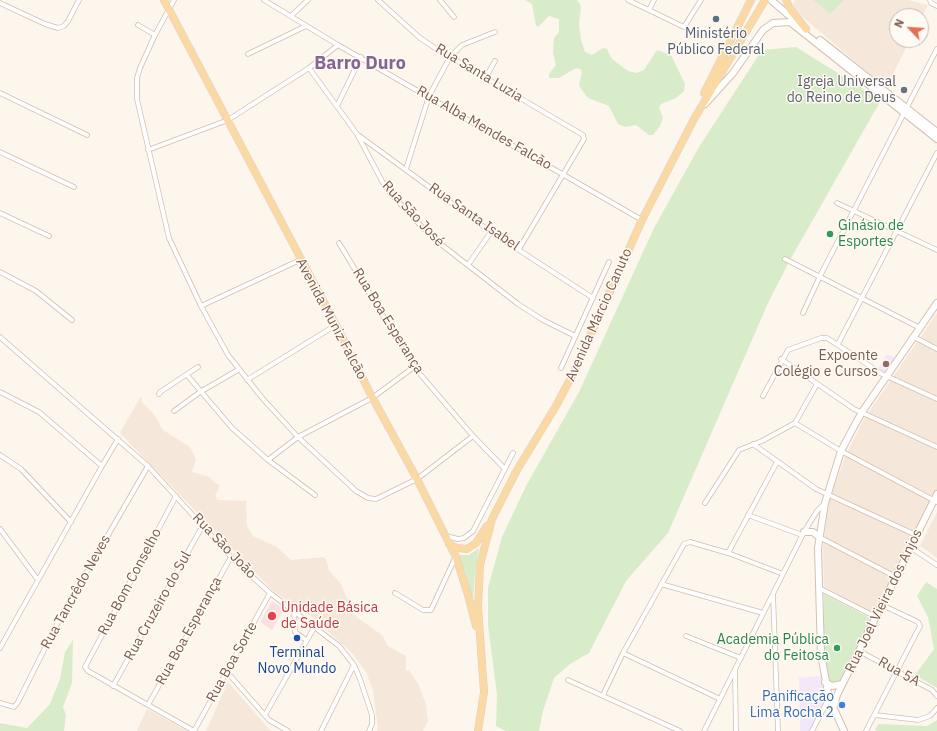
<!DOCTYPE html>
<html>
<head>
<meta charset="utf-8">
<style>
  body { margin:0 }
  #map { position:relative; width:937px; height:731px; overflow:hidden; background:#fdf6ec; font-family:"IBM Plex Sans",sans-serif }
  canvas { display:block }
  .north { position:absolute; left:889px; top:8px; width:40px; height:40px; box-sizing:border-box; background:#fffaf3; border:1px solid #cabbb1; border-radius:50%; rotate:295deg; font-size:11px; font-weight:700; line-height:16px; text-align:center; color:#7a5c4d }
  .north::after { content:''; display:block; margin:auto; width:14px; height:18px; background:#e76f51; clip-path:polygon(50% 0,100% 100%,50% 72%,0 100%) }
</style>
</head>
<body>
<div id="map">
<canvas width="937" height="731"></canvas>
<div class="north">N</div>
</div>
<script>
const c = document.querySelector('canvas').getContext('2d');
c.lineJoin = 'round';
function paint(path, color) {
  c.fillStyle = color;
  c.fill(path, 'evenodd');
}
function toPath(rows) {
  const path = new Path2D();
  for (const r of rows) {
    path.moveTo(r[0], r[1]);
    for (let i = 2; i < r.length; i += 2) path.lineTo(r[i], r[i + 1]);
  }
  return path;
}
function strokePath(path, color, width, dash) {
  c.strokeStyle = color;
  c.lineWidth = width;
  c.lineCap = dash ? 'butt' : 'round';
  c.setLineDash(dash || []);
  c.stroke(path);
}
function drawText(font, color, halo, rows, align = 'center') {
  c.font = font + ' "IBM Plex Sans",sans-serif';
  c.lineWidth = 3;
  c.setLineDash([]);
  c.textBaseline = 'middle';
  c.strokeStyle = halo;
  c.fillStyle = color;
  for (const [text, x, y, turn = 0] of rows) {
    c.save();
    c.translate(x, y);
    c.rotate((+turn || 0) * Math.PI / 180);
    c.textAlign = isNaN(turn) ? turn : align;
    if (halo) c.strokeText(text, 0, 0);
    c.fillText(text, 0, 0);
    c.restore();
  }
}
paint(toPath([
  [795,0,813,0,827,12,842,0,908,0,928,5,921,18,921,16,897,16,897,40,910,40,886,88,791,7],
  [937,313,937,489,875,614,824,587,823,547,829,501,845,457,864,419],
  [141,396,142,402,153,413,163,430,190,447,196,459,192,472,209,477,220,486,215,496,218,500,246,501,247,526,253,536,277,547,291,560,323,557,326,559,329,570,341,584,354,615,382,635,388,646,406,656,406,671,409,670,418,684,426,704,428,721,423,731,377,731,378,728,373,691,366,672,352,653,312,617,274,592,120,433],
  [937,512,937,558,920,546],
  [228,682,270,730,273,731,206,731],
  [147,709,188,731,137,731]
]), '#f5e8da');
paint(toPath([
  [887,354,896,359,885,375,877,370],
  [821,676,826,698,810,731,800,731,799,678]
]), '#f3e8fa');
paint(toPath([
  [272,601,284,609,272,630,260,622]
]), '#fbdfe3');
paint(toPath([
  [525,0,577,0,581,6,579,24,581,40,585,52,592,55,603,48,607,49,612,59,628,71,636,73,644,70,657,50,671,55,685,84,684,91,676,98,661,104,659,107,663,118,660,126,653,135,649,135,636,125,625,127,618,124,609,106,588,98,579,86,582,71,580,69,576,68,559,78,549,78,549,74,556,65,553,53,554,38,559,32,559,19,549,16,539,26,536,26,532,4],
  [813,0,844,0,830,14],
  [796,47,881,100,790,260,768,303,668,533,626,581,589,653,570,664,554,678,543,711,539,731,506,731,496,726,497,695,488,625,488,588,502,537,526,486,579,392,654,228,699,147,762,50],
  [479,548,475,573,473,600,465,571,457,555,469,555],
  [926,582,937,589,937,688,915,675,934,649,928,617,917,596],
  [824,594,872,619,844,680,838,684,833,685,827,681,824,650],
  [73,640,72,683,63,707,66,715,64,731,0,731,0,723,27,728,50,704,60,679,65,652],
  [937,720,937,731,877,731,875,729,879,724,927,726]
]), '#d8ecc9');
const street = toPath([
  [174,0,155,35,140,68,137,78,137,99,169,238,201,306,228,355,263,399,298,437,356,491,368,498,376,499,417,479,473,436],
  [264,0,338,45,642,220],
  [378,0,420,38,435,48,583,135,584,139,519,249],
  [440,0,454,17],
  [628,0,684,27,701,0],
  [930,0,931,3,937,6],
  [0,3,45,24,58,28,64,26,68,21,79,0],
  [649,10,654,0],
  [291,16,308,0],
  [138,25,155,35],
  [248,54,306,26],
  [309,68,357,134,382,181,390,193,423,228,438,242,518,304,543,320,575,336],
  [486,77,495,61],
  [0,93,87,135],
  [337,106,361,57],
  [358,135,491,232,593,298],
  [148,150,228,120,309,68,338,45],
  [0,152,74,187],
  [406,169,429,96,450,57,462,45,495,32],
  [837,203,937,250],
  [0,213,49,236],
  [339,243,414,367,473,436,504,468],
  [785,259,920,328],
  [468,265,491,232],
  [0,272,36,291,72,320],
  [201,306,300,260],
  [803,313,820,276,937,49],
  [0,337,148,466,231,557,270,593,339,646,354,665,360,679,372,715,372,724,369,731],
  [914,337,937,349],
  [838,344,937,153],
  [781,359,854,409,937,447],
  [561,368,609,262],
  [187,375,232,428,268,460,315,495],
  [247,380,336,325],
  [0,392,39,412,102,466],
  [159,394,160,392,198,367],
  [763,396,788,350,821,338,827,338,882,374,937,399],
  [174,411,200,392,238,370],
  [795,423,841,451,937,502],
  [753,444,816,489,916,535],
  [0,455,21,469,71,522],
  [268,460,298,437,372,398,414,367],
  [176,496,85,667,88,671,194,731],
  [705,503,739,450,762,441,795,423,817,384],
  [748,515,802,535],
  [0,529,38,580],
  [446,536,458,539,464,538,473,531,513,453],
  [819,537,896,577],
  [910,547,937,565],
  [728,553,777,462],
  [661,584,763,613],
  [819,588,876,617],
  [395,593,423,610,431,610,455,558],
  [773,594,778,731],
  [294,611,295,632,306,640],
  [686,636,741,658],
  [0,648,102,466,118,439],
  [859,651,932,690,937,696],
  [623,653,720,699],
  [735,671,736,731],
  [227,672,269,720,288,731],
  [568,680,680,731],
  [113,686,203,525],
  [603,695,623,653,684,544,690,542,728,553,783,574],
  [0,703,14,707,18,702,60,618,148,466],
  [148,705,231,557],
  [265,715,315,626],
  [875,715,918,720,930,716,937,708],
  [194,731,270,593],
  [321,731,354,665],
  [704,731,804,532,817,511,825,503],
  [812,731,829,698],
  [866,731,920,626,918,622,882,605]
]);
const secondary = toPath([
  [771,0,800,25],
  [820,40,937,132],
  [705,104,733,73,763,30,773,23,790,22,937,139],
  [804,532,813,532,819,537],
  [825,682,832,686,842,684],
  [833,708,837,695,937,494],
  [844,731,829,698,821,654,818,548,825,503,841,451,851,432,862,412,937,303]
]);
const primary = toPath([
  [164,0,336,325,371,395,417,479,456,557,468,595,476,626],
  [786,0,790,9,806,29],
  [704,93,751,0],
  [449,544,457,548,467,549,476,543,487,526],
  [478,731,484,692,478,607,479,585,480,565,492,519,517,470,556,406,573,374,642,220,694,119,765,0]
]);
strokePath(street, '#d1beb0', 5.5);
strokePath(secondary, '#d6c0b0', 8);
strokePath(primary, '#dad1cd', 8);
strokePath(street, '#fff', 4);
strokePath(secondary, '#fff', 6);
strokePath(primary, '#fbd9a5', 7);
for (const [x, y, r, color] of [
  [716,19,4,"#5c6f8a"],
  [904,90,4,"#6b7280"],
  [830,234,4,"#2e9e5b"],
  [886,364,4,"#8d6e63"],
  [272,616,5,"#e0444e"],
  [297,638,4,"#1a4fb4"],
  [837,648,4,"#2e9e5b"],
  [842,705,4,"#3f7fe0"]
]) {
  const dot = new Path2D();
  dot.arc(x, y, r, 0, 2 * Math.PI);
  c.fillStyle = color;
  c.fill(dot);
  strokePath(dot, '#fffaf3', 1.5);
}
drawText('14px', '#4e5e75', '#fffaf3', [
  ["Ministério",716,34],
  ["Público Federal",716,50]
]);
drawText('14px', '#7a5c4d', '#fffaf3', [
  ["Rua Santa Luzia",479,73,31],
  ["Rua Alba Mendes Falcão",484,128,30],
  ["Rua São José",413,214,47],
  ["Rua Santa Isabel",474,217,35],
  ["Avenida Márcio Canuto",599,315,-66],
  ["Avenida Muniz Falcão",331,319,62],
  ["Rua Boa Esperança",388,321,58],
  ["Rua São João",224,546,46],
  ["Rua Bom Conselho",130,582,-62],
  ["Rua Tancrêdo Neves",76,592,-61],
  ["Rua Joel Vieira dos Anjos",884,601,-64],
  ["Rua Cruzeiro do Sul",158,606,-61],
  ["Rua Boa Esperança",189,631,-61],
  ["Rua Boa Sorte",232,662,-61],
  ["Rua 5A",899,672,29]
]);
drawText('14px', '#5b616d', '#fffaf3', [
  ["Igreja Universal",896,82],
  ["do Reino de Deus",896,98]
], 'right');
drawText('14px', '#27864d', '#fffaf3', [
  ["Ginásio de",838,226],
  ["Esportes",838,242],
  ["Academia Pública",829,640,"right"],
  ["do Feitosa",829,656,"right"]
], 'left');
drawText('14px', '#785e54', '#fffaf3', [
  ["Expoente",878,356],
  ["Colégio e Cursos",878,372]
], 'right');
drawText('14px', '#be3a42', '#fffaf3', [
  ["Unidade Básica",281,608],
  ["de Saúde",281,624]
], 'left');
drawText('14px', '#164399', '#fffaf3', [
  ["Terminal",297,653],
  ["Novo Mundo",297,669]
]);
drawText('14px', '#366cbe', '#fffaf3', [
  ["Panificação",834,697],
  ["Lima Rocha 2",834,713]
], 'right');
drawText('bold 18px', '#846695', '#fffaf3', [
  ["Barro Duro",360,64]
]);
</script>
</body>
</html>
